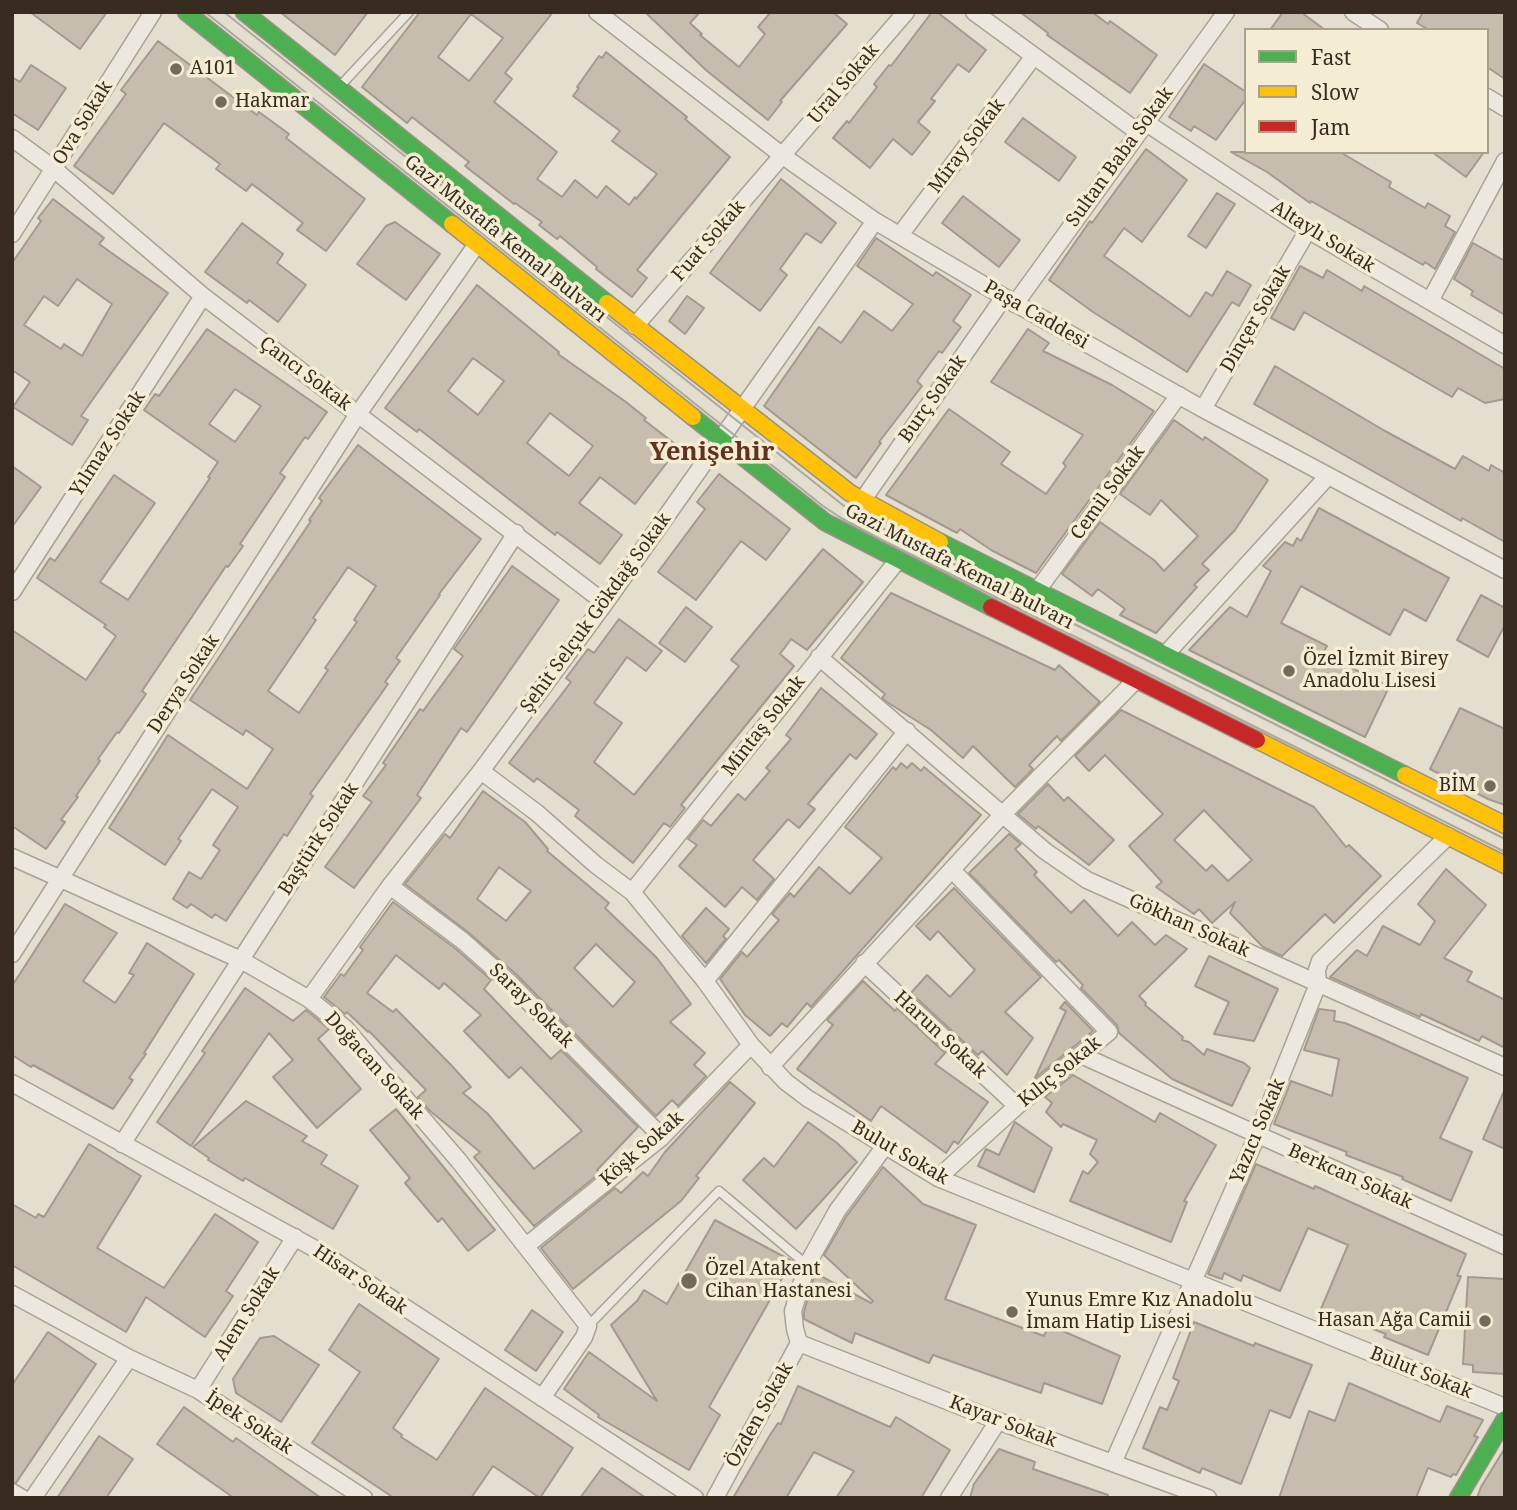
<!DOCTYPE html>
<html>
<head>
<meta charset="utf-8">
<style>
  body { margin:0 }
  #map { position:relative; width:1517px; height:1510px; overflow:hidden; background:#e3dece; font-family:"Noto Serif",serif }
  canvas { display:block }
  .frame { position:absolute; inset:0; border:14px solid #372c1f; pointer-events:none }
  .legend { position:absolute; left:1244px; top:28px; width:245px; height:126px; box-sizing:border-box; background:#f4edd4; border:2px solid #a8a08c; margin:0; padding:9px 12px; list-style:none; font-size:21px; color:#372c1f }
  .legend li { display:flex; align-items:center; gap:14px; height:35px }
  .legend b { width:35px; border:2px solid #a8a08c }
</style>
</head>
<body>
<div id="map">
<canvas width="1517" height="1510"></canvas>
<div class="frame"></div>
<ul class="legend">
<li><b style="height:9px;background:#4caf50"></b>Fast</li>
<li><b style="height:9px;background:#ffc107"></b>Slow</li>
<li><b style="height:9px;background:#c62828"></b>Jam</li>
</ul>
</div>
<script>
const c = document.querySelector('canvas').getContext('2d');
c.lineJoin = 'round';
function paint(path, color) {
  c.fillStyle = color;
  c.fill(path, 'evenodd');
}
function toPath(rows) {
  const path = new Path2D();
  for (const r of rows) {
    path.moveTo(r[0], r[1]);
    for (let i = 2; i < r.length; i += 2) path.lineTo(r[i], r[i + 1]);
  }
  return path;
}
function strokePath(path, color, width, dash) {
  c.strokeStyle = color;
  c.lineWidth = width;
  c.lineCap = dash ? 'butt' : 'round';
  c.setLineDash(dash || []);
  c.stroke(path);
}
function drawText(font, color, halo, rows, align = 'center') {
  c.font = font + ' "Noto Serif",serif';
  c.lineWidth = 7;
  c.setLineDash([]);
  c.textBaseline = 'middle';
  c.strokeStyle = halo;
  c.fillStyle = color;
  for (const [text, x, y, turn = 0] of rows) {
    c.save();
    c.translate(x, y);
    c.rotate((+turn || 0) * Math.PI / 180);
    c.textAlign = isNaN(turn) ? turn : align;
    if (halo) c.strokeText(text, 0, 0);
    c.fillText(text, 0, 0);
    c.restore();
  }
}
const building = toPath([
  [30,12,107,12,80,49,30,12],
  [280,12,368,12,335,55,280,12],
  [420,12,553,12,505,73,512,79,494,102,557,152,537,179,562,197,575,180,597,198,606,186,629,205,635,197,636,199,657,174,612,141,620,131,573,96,579,88,577,87,599,56,602,58,606,52,687,117,685,119,730,157,637,270,647,278,632,297,596,269,597,267,560,236,557,239,539,225,542,222,515,203,514,204,465,166,469,162,412,117,407,123,362,87,420,12],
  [471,14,503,38,469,81,438,57,471,14],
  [645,12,700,12,690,23,702,34,700,35,739,67,765,34,758,27,771,12,833,12,847,24,780,101,782,102,768,120,707,71,645,12],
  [932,12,937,12,986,50,969,72,958,64,931,99,935,101,918,122,930,132,912,155,893,139,870,168,833,138,847,121,849,123,877,87,874,84,889,65,891,66,932,12],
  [1020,12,1092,12,1108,24,1110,21,1157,55,1130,93,1047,35,1048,33,1020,12],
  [1283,12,1301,12,1325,30,1270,30,1283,12],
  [1423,12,1505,12,1505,79,1487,67,1487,30,1429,30,1417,23,1423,12],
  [158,41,257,115,259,112,289,134,286,138,365,199,326,251,297,230,303,223,252,184,246,191,216,169,220,164,164,123,113,194,74,166,126,94,121,90,158,41],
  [1204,64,1246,92,1246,99,1216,140,1194,126,1191,131,1169,117,1204,64],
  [31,65,66,88,38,130,12,113,12,77,20,82,31,65],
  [1023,118,1076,157,1059,181,1005,142,1023,118],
  [1146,149,1187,180,1142,242,1124,228,1104,256,1190,317,1206,292,1212,296,1227,271,1251,285,1239,306,1232,302,1187,372,1093,312,1049,280,1090,221,1092,223,1146,149],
  [1231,152,1340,152,1391,182,1389,187,1425,208,1428,203,1450,216,1445,226,1455,232,1435,269,1425,262,1423,265,1311,201,1310,203,1267,172,1231,152],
  [1432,152,1484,152,1466,177,1432,152],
  [781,179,836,223,821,243,806,233,780,269,787,275,760,311,710,273,781,179],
  [1217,193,1235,204,1206,248,1188,236,1217,193],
  [963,196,1020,240,999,267,942,223,963,196],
  [53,199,104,238,99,244,168,293,81,416,88,420,72,445,13,407,30,382,12,370,12,263,41,221,38,218,53,199],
  [77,279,112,304,82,356,64,344,61,349,24,325,44,296,58,306,77,279],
  [395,222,440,254,406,300,357,264,386,226,395,222],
  [242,223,283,254,277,263,306,285,278,322,249,300,247,303,205,272,242,223],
  [876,238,933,276,936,272,971,295,953,321,961,327,942,353,939,351,917,381,922,386,879,442,881,443,856,478,764,406,819,327,841,343,864,311,892,331,913,304,857,266,876,238],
  [1473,243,1505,261,1505,315,1471,295,1473,291,1454,279,1473,243],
  [1300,266,1323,278,1327,270,1362,291,1364,286,1505,369,1505,399,1485,403,1458,388,1452,397,1304,312,1294,330,1271,318,1300,266],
  [477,285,559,352,558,354,626,402,646,418,644,420,679,447,635,504,600,477,579,503,622,535,600,564,557,532,555,535,419,429,417,432,385,408,477,285],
  [473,358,504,381,478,415,448,391,473,358],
  [550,413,593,446,569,476,527,443,550,413],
  [687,296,704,308,685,334,669,321,687,296],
  [207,329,327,412,308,439,305,437,280,473,285,477,240,544,243,546,228,567,226,566,142,691,146,694,119,733,117,732,98,759,100,761,76,796,78,797,61,820,65,822,46,849,12,826,12,630,86,680,116,636,104,627,106,625,37,578,50,558,55,561,114,475,155,503,100,582,128,600,210,478,208,477,218,462,144,410,155,394,159,396,207,329],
  [235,389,261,406,235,442,209,424,235,389],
  [1028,329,1049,343,1043,351,1112,385,1154,411,1036,573,991,550,960,529,957,533,886,495,949,409,1010,452,1001,464,1046,494,1066,466,1063,463,1083,435,991,382,1028,329],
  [1275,366,1385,431,1455,469,1463,456,1489,471,1491,465,1505,473,1505,542,1462,518,1461,521,1254,404,1275,366],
  [1174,420,1203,440,1205,437,1268,480,1235,530,1202,564,1209,570,1194,585,1197,587,1156,633,1120,615,1125,609,1098,589,1092,596,1062,574,1100,522,1154,560,1164,571,1198,536,1161,500,1150,515,1120,494,1174,420],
  [358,445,481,539,439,594,440,595,396,658,400,661,385,682,388,684,310,794,313,796,287,836,284,834,226,921,215,914,212,918,191,904,187,908,173,899,189,872,201,879,220,850,213,845,238,807,212,789,178,839,181,841,165,865,109,828,168,735,247,789,273,749,246,730,243,735,190,700,311,521,309,520,322,501,319,498,358,445],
  [348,567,376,586,354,620,357,622,325,668,328,670,299,713,268,691,316,620,313,618,348,567],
  [12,466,41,487,12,527,12,466],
  [719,474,790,529,766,560,741,541,696,600,658,572,705,509,697,502,719,474],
  [1319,508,1449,578,1426,621,1404,609,1390,635,1301,586,1281,623,1327,646,1323,653,1389,687,1365,737,1189,650,1230,607,1247,617,1271,571,1263,566,1285,542,1293,546,1297,538,1301,541,1319,508],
  [823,549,863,582,807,650,791,639,780,654,794,666,681,805,685,808,670,827,664,823,633,863,575,816,579,810,537,778,534,782,509,763,571,682,566,678,588,649,594,653,619,619,662,651,646,671,627,657,594,703,622,723,594,762,634,795,739,666,731,660,823,549],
  [512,566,559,600,467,732,461,728,417,795,421,798,354,888,325,867,372,802,363,796,386,765,383,763,420,709,423,711,463,656,454,649,512,566],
  [891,593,1055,670,1059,665,1100,702,1061,741,1057,736,1029,765,1033,769,1015,787,973,746,963,758,931,730,887,702,882,698,885,694,841,658,891,593],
  [1481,595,1505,608,1505,625,1488,657,1457,640,1481,595],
  [686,607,712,627,685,662,659,643,686,607],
  [821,688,877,734,856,759,850,754,808,804,815,809,799,828,788,819,753,860,774,879,757,900,742,887,725,907,679,866,697,845,688,839,703,820,711,826,738,794,745,800,770,771,766,768,791,739,786,735,821,688],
  [1460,708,1505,729,1505,805,1488,799,1430,769,1460,708],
  [1121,710,1314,807,1346,847,1349,845,1381,876,1334,923,1325,914,1282,956,1263,947,1230,913,1235,902,1212,923,1199,909,1194,914,1156,887,1162,882,1129,846,1163,814,1105,755,1089,771,1075,756,1121,710],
  [1204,810,1252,860,1228,881,1212,865,1206,871,1174,840,1204,810],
  [901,763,907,768,912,763,921,771,924,767,981,815,811,1007,807,1003,787,1027,782,1023,770,1036,745,1015,720,979,742,952,747,957,779,920,772,914,790,893,794,897,819,867,850,894,882,858,845,827,893,767,896,770,901,763],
  [1048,784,1064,801,1068,797,1114,840,1089,865,1038,826,1036,829,1018,814,1048,784],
  [483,791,525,822,548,849,547,851,609,903,605,908,657,958,691,1004,670,1022,705,1053,694,1065,706,1076,678,1106,672,1100,656,1116,517,975,469,933,405,884,445,834,450,838,483,791],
  [499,867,531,891,506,921,477,899,499,867],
  [596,944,635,982,613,1007,574,968,596,944],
  [1009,834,1021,844,1015,849,1037,872,1034,875,1071,913,1084,900,1118,936,1132,922,1155,945,1166,935,1187,949,1139,996,1146,1003,1145,1005,1183,1037,1182,1040,1189,1042,1204,1055,1207,1049,1244,1063,1250,1068,1232,1106,1172,1079,1119,1033,1117,1025,1081,988,1083,985,1059,960,1056,962,969,873,1009,834],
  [1446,869,1486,905,1444,958,1472,972,1467,981,1505,1000,1505,1048,1482,1036,1479,1041,1421,1014,1420,1017,1330,977,1357,950,1367,956,1383,926,1420,945,1435,921,1418,904,1446,869],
  [954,888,1041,977,1005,1012,1033,1038,1007,1075,982,1051,978,1055,911,993,927,975,950,997,975,970,938,931,930,940,916,926,954,888],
  [393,902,456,949,491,980,484,989,551,1059,561,1050,638,1127,597,1170,600,1173,534,1226,474,1157,480,1152,429,1110,418,1097,426,1090,369,1031,368,1032,347,1012,345,1014,324,997,341,974,344,976,363,950,360,947,393,902],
  [396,955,439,989,444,983,481,1015,464,1031,509,1078,521,1067,582,1131,534,1169,487,1113,463,1093,471,1087,452,1066,396,1009,393,1012,367,993,396,955],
  [65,904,117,933,83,981,115,1003,134,975,129,973,147,943,194,974,144,1053,146,1054,129,1078,133,1080,113,1109,33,1065,31,1067,12,1055,12,986,65,904],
  [706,908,729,929,723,936,726,939,706,963,682,936,706,908],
  [1209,956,1278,989,1254,1041,1214,1034,1229,1002,1195,986,1209,956],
  [863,981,895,1011,897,1008,945,1053,935,1064,988,1102,958,1144,954,1141,946,1153,881,1106,871,1121,797,1069,833,1025,827,1020,863,981],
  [245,988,293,1021,306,1010,329,1029,318,1039,361,1089,317,1128,273,1077,293,1060,269,1033,191,1146,157,1122,205,1053,202,1051,245,988],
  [1065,1002,1093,1031,1035,1078,1066,1011,1060,1008,1065,1002],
  [1319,1009,1335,1011,1334,1021,1345,1023,1380,1038,1468,1078,1440,1138,1472,1152,1451,1201,1402,1179,1403,1177,1346,1155,1347,1152,1274,1124,1291,1081,1332,1096,1339,1059,1304,1050,1319,1009],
  [1073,1075,1155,1122,1160,1113,1216,1145,1184,1201,1187,1202,1171,1242,1070,1201,1083,1171,1088,1174,1098,1162,1090,1154,1097,1140,1063,1124,1061,1127,1046,1112,1052,1103,1045,1097,1073,1075],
  [730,1082,755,1103,696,1176,699,1178,681,1201,573,1289,541,1248,615,1188,621,1193,643,1172,648,1176,665,1152,730,1082],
  [1505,1089,1505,1149,1483,1139,1505,1089],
  [246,1101,307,1136,302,1141,327,1155,321,1164,358,1186,333,1229,245,1178,243,1181,208,1160,209,1158,193,1147,246,1101],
  [396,1109,495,1230,468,1251,442,1218,438,1222,405,1183,410,1178,370,1130,396,1109],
  [808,1122,837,1143,857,1162,796,1229,743,1180,764,1158,774,1167,808,1122],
  [1015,1122,1052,1148,1034,1192,978,1166,986,1149,999,1155,1015,1122],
  [89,1144,141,1176,97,1248,164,1288,215,1214,258,1242,226,1291,233,1296,205,1337,146,1297,126,1332,12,1265,12,1204,36,1218,38,1214,44,1217,89,1144],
  [1256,1164,1314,1189,1315,1186,1466,1254,1457,1276,1461,1276,1428,1355,1384,1337,1386,1334,1321,1309,1348,1245,1308,1228,1280,1291,1243,1275,1241,1281,1224,1273,1222,1279,1208,1274,1256,1164],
  [883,1167,923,1204,976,1225,945,1299,1044,1336,1049,1325,1120,1356,1102,1404,1044,1383,1041,1393,933,1355,929,1363,855,1333,852,1343,804,1319,804,1312,815,1273,871,1303,873,1301,824,1255,846,1217,883,1167],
  [715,1220,792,1261,709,1407,720,1415,689,1470,598,1417,599,1415,564,1389,589,1352,657,1401,611,1325,637,1301,644,1290,667,1304,715,1220],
  [1468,1277,1505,1279,1505,1374,1473,1372,1473,1365,1463,1364,1468,1277],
  [359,1304,439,1359,393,1428,402,1435,401,1437,437,1460,485,1388,573,1448,540,1498,493,1466,471,1498,394,1498,312,1443,360,1372,329,1350,359,1304],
  [532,1310,563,1332,536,1371,505,1350,532,1310],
  [1194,1322,1254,1346,1255,1343,1312,1365,1290,1418,1270,1410,1241,1484,1202,1468,1200,1473,1143,1448,1160,1407,1167,1410,1179,1381,1173,1378,1194,1322],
  [48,1332,96,1364,16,1483,12,1482,12,1385,48,1332],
  [274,1336,319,1365,281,1422,236,1393,233,1379,260,1338,274,1336],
  [1349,1383,1440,1422,1447,1406,1483,1420,1474,1436,1478,1437,1456,1475,1453,1474,1451,1477,1428,1468,1416,1498,1279,1498,1309,1411,1335,1421,1349,1383],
  [798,1386,890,1427,896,1417,950,1450,921,1498,836,1498,854,1471,814,1452,786,1498,733,1498,770,1435,778,1423,781,1424,798,1386],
  [184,1407,233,1442,236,1438,321,1498,234,1498,157,1444,184,1407],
  [99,1436,133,1459,106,1498,57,1498,99,1436],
  [1505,1448,1505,1498,1477,1498,1481,1487,1505,1448],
  [999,1449,1035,1462,1033,1469,1108,1495,1108,1498,970,1498,974,1484,999,1449],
  [602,1468,646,1498,580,1498,602,1468]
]);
paint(building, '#c7bdaf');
strokePath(building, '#a39a8d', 2);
const lane = toPath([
  [342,84,409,12],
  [588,1326,719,1191,807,1265]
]);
const street = toPath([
  [597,12,783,156,875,221,1004,297,1203,409,1505,570],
  [974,12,1138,132],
  [1353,12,1380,30],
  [1487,97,1505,108],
  [1145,122,1308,230,1505,345],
  [12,138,54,169,203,296,605,603],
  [12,234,153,12],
  [900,235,1034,56],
  [1430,301,1505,161],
  [1015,304,1226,12],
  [635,326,906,12],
  [1203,409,1308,230],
  [862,501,1004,297],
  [1037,591,1179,395],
  [12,592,203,296],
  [1165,655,1328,476],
  [819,657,1045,851,1087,880,1505,1067],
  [481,771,537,813,596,865,632,892,705,981,751,1045,786,1082,807,1098,938,1178,1505,1407],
  [12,857,241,960,309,999,345,1028,459,1161,588,1326,584,1337,542,1398],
  [390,886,463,941,510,983,662,1137],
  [632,892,898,560],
  [12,954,358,414,477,244],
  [864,963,1017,1106],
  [705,981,907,731],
  [309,999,390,886,481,771,605,603,875,221],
  [1081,1055,1505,1246],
  [770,1067,1003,814,1136,680],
  [12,1083,319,1251,695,1498],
  [122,1144,516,533],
  [938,1178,1017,1106,1109,1032,952,870],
  [526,1246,662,1137,751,1045],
  [12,1294,129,1358,198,1390,364,1498],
  [799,1343,998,1421,1208,1498],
  [198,1390,295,1237],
  [1113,1463,1257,1136,1318,984,1317,970,1320,961,1448,836],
  [12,1492,22,1498],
  [33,1498,129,1358],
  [715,1498,799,1343,795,1329,793,1311,807,1265,837,1211,885,1146],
  [949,1498,998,1421]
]);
const fast = toPath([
  [186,12,452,224],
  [244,12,607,303],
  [693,417,825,522,991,607],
  [940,542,1405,775],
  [1458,1498,1505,1419]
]);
const slow = toPath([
  [452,224,693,417],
  [607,303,850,493,940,542],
  [1257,740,1505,865],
  [1405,775,1505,825]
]);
const jam = toPath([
  [991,607,1257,740]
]);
strokePath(lane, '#a8a397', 11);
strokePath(street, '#a8a397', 19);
strokePath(fast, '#989286', 19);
strokePath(slow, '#989286', 19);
strokePath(jam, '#989286', 19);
strokePath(lane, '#ece8df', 8);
strokePath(street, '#ece8df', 16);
strokePath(fast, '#4caf50', 16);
strokePath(slow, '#ffc107', 16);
strokePath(jam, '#c62828', 16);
strokePath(toPath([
  [205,12,823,506,841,518,880,539,1505,852],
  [224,12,844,506,876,525,1505,839]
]), '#aba89f', 2);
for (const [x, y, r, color] of [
  [176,69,7,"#736a5c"],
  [221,102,7,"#736a5c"],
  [1289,671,7,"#736a5c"],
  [1490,786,7,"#736a5c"],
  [689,1281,9,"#736a5c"],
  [1012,1312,7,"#736a5c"],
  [1485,1321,7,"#736a5c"]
]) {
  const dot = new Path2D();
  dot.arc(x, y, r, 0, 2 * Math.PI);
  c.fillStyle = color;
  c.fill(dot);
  strokePath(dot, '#f4edd4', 2.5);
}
drawText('19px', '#372c1f', '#f4edd4', [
  ["A101",190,69],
  ["Hakmar",235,102],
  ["Özel İzmit Birey",1303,660],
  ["Anadolu Lisesi",1303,682],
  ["BİM",1476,786,"right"],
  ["Özel Atakent",705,1270],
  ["Cihan Hastanesi",705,1292],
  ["Yunus Emre Kız Anadolu",1026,1301],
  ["İmam Hatip Lisesi",1026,1323],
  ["Hasan Ağa Camii",1471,1321,"right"]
], 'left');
drawText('19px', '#372c1f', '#f4edd4', [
  ["Ural Sokak",844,84,-50],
  ["Ova Sokak",83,123,-58],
  ["Miray Sokak",967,146,-53],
  ["Sultan Baba Sokak",1120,157,-54],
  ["Altaylı Sokak",1323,237,32],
  ["Gazi Mustafa Kemal Bulvarı",505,239,39],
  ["Fuat Sokak",709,241,-49],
  ["Paşa Caddesi",1036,315,30],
  ["Dinçer Sokak",1256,319,-60],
  ["Çancı Sokak",305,374,37],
  ["Burç Sokak",933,399,-55],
  ["Yılmaz Sokak",108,444,-57],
  ["Cemil Sokak",1108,493,-54],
  ["Gazi Mustafa Kemal Bulvarı",959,567,27],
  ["Şehit Selçuk Gökdağ Sokak",596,613,-54],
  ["Derya Sokak",184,684,-57],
  ["Mintaş Sokak",764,726,-52],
  ["Baştürk Sokak",319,839,-57],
  ["Gökhan Sokak",1189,926,24],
  ["Saray Sokak",531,1006,45],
  ["Harun Sokak",940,1035,43],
  ["Doğacan Sokak",374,1066,48],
  ["Kılıç Sokak",1060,1072,-39],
  ["Yazıcı Sokak",1258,1131,-67],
  ["Köşk Sokak",642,1149,-41],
  ["Bulut Sokak",900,1153,30],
  ["Berkcan Sokak",1350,1177,24],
  ["Hisar Sokak",360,1280,34],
  ["Alem Sokak",247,1314,-58],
  ["Bulut Sokak",1421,1373,22],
  ["Özden Sokak",760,1415,-61],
  ["Kayar Sokak",1003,1422,21],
  ["İpek Sokak",249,1423,33]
]);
drawText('bold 26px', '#623220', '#f4edd4', [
  ["Yenişehir",712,453]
]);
</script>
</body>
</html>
